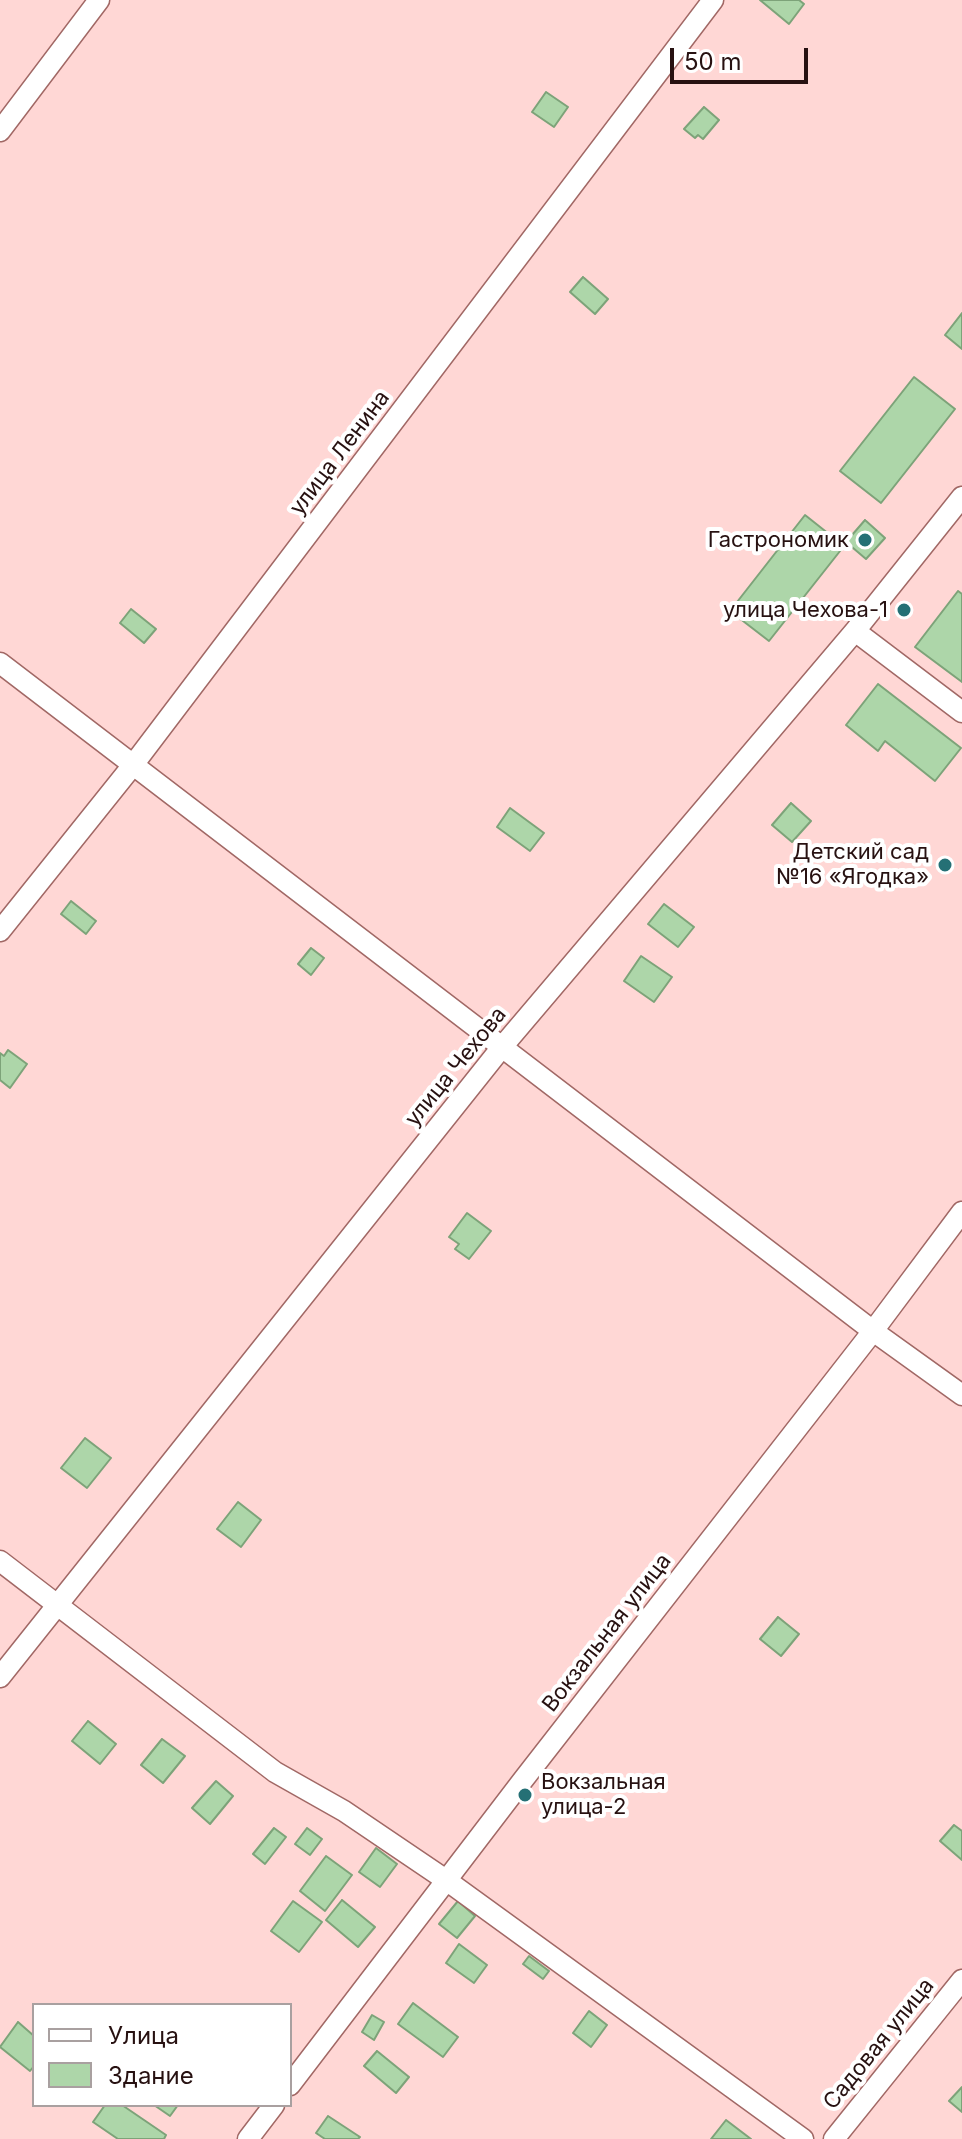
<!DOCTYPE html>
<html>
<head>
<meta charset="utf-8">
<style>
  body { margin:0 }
  #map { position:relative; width:962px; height:2139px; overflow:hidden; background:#ffd7d5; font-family:Inter,sans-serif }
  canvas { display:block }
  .legend { position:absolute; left:32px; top:2003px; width:260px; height:104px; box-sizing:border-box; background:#fff; border:2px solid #a9a0a0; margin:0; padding:10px 14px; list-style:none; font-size:24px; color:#271111 }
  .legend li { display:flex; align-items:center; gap:16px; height:40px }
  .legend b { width:40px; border:2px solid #a9a0a0 }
  .scale { position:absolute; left:670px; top:48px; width:138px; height:36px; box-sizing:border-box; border:4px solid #271111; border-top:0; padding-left:10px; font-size:24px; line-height:28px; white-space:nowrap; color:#271111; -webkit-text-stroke:6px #fff; paint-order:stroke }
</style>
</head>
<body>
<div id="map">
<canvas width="962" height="2139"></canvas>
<ul class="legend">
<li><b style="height:10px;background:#fff"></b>Улица</li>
<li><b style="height:22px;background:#add6a9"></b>Здание</li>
</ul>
<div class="scale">50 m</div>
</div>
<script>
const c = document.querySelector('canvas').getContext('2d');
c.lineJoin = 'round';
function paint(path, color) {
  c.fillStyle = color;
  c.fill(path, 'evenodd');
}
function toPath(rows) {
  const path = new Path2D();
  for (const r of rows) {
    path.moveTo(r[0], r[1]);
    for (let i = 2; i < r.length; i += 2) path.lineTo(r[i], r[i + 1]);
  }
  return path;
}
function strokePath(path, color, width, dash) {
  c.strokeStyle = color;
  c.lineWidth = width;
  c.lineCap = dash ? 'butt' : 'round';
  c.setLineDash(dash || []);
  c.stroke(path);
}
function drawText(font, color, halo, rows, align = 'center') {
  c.font = font + ' Inter,sans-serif';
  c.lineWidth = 8;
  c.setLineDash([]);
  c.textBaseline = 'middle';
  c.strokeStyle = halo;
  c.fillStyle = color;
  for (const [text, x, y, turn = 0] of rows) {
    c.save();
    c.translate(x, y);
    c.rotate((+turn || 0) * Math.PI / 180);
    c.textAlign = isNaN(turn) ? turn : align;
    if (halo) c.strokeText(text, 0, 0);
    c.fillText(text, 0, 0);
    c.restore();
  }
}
const building = toPath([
  [760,0,799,0,804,4,789,24,760,0],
  [546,92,568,107,554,127,532,112,546,92],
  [704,107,719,120,703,139,698,135,695,138,684,129,704,107],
  [583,277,608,299,595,314,570,292,583,277],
  [962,313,962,349,945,335,962,313],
  [914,377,955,409,881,503,840,471,914,377],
  [805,515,844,546,769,641,730,611,805,515],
  [865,520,885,538,866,559,846,542,865,520],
  [958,591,962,594,962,682,915,647,958,591],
  [131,609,156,629,144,643,120,623,131,609],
  [878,684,961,748,935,781,885,741,878,751,846,725,878,684],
  [791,803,811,821,792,842,772,825,791,803],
  [510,808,544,833,530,851,497,827,510,808],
  [71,901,96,921,86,934,61,914,71,901],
  [664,904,694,927,678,947,648,924,664,904],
  [311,948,324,958,311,975,298,964,311,948],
  [641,956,672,977,654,1002,624,981,641,956],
  [8,1050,27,1064,10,1088,0,1080,0,1053,4,1056,8,1050],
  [467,1213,491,1231,469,1259,455,1249,459,1244,449,1237,467,1213],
  [85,1438,111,1458,87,1488,61,1468,85,1438],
  [238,1502,261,1520,241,1547,217,1529,238,1502],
  [778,1617,799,1634,781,1656,760,1639,778,1617],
  [88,1721,116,1744,100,1764,72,1741,88,1721],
  [162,1739,185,1756,163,1783,141,1765,162,1739],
  [216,1781,233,1796,210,1824,192,1808,216,1781],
  [954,1825,962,1831,962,1860,940,1841,954,1825],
  [274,1828,286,1837,265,1864,253,1854,274,1828],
  [307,1828,322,1839,310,1855,295,1844,307,1828],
  [376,1848,397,1864,380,1887,359,1872,376,1848],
  [326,1856,352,1875,325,1911,300,1891,326,1856],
  [342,1900,375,1927,358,1947,326,1920,342,1900],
  [293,1901,322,1922,299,1952,271,1931,293,1901],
  [458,1901,475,1916,457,1938,439,1924,458,1901],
  [459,1944,487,1965,474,1983,446,1963,459,1944],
  [529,1956,549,1971,543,1979,523,1964,529,1956],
  [413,2003,458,2037,443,2057,398,2024,413,2003],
  [589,2011,607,2025,591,2047,573,2033,589,2011],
  [372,2015,384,2022,374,2040,362,2032,372,2015],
  [18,2022,34,2036,34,2066,30,2071,0,2047,18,2022],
  [377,2051,409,2077,396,2093,364,2066,377,2051],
  [962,2087,962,2112,949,2101,962,2087],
  [105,2105,122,2105,166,2135,164,2139,118,2139,93,2122,105,2105],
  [154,2105,178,2105,170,2116,154,2105],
  [328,2116,360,2137,358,2139,325,2139,316,2133,328,2116],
  [726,2120,751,2139,711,2139,726,2120]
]);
paint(building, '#add6a9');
strokePath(building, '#7da379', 2);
const street = toPath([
  [0,131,99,0],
  [855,631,962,712],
  [0,663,873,1331,962,1395],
  [0,931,133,765,713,0],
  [0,1561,275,1772,344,1811,446,1880,803,2139],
  [0,1677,502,1047,855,631,962,497],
  [290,2085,523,1780,873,1331,962,1212],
  [248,2139,274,2105],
  [834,2139,962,1980]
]);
strokePath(street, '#a16865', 23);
strokePath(street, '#fff', 20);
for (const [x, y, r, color] of [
  [865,540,8,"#257075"],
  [904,610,8,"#257075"],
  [945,865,8,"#257075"],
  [525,1795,8,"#257075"]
]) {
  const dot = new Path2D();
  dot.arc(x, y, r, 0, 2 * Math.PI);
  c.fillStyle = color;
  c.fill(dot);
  strokePath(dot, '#fff', 3);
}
drawText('22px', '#271111', '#fff', [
  ["улица Ленина",340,453,-53],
  ["улица Чехова",456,1067,-51],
  ["Вокзальная улица",607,1633,-52],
  ["Садовая улица",879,2044,-51]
]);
drawText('22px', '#271111', '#fff', [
  ["Гастрономик",849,540],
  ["улица Чехова-1",888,610],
  ["Детский сад",929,852],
  ["№16 «Ягодка»",929,877],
  ["Вокзальная",541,1782,"left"],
  ["улица-2",541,1807,"left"]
], 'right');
</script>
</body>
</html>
